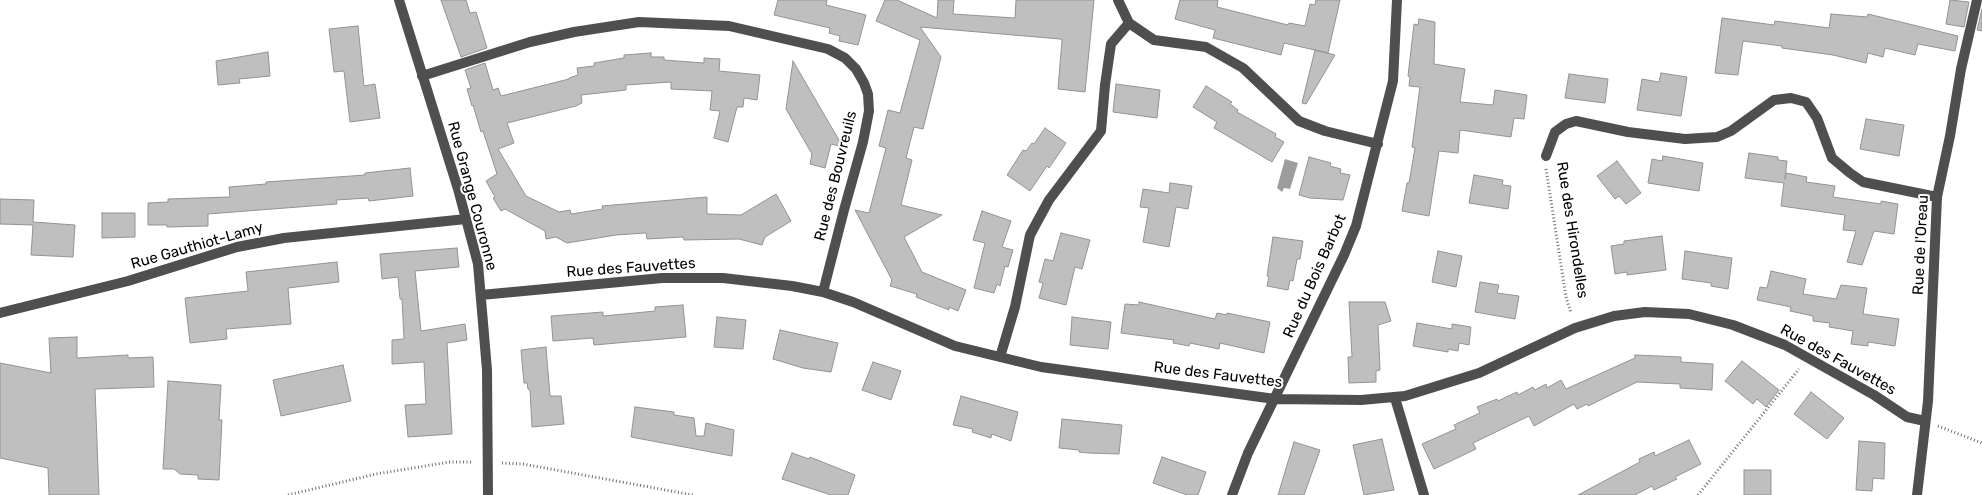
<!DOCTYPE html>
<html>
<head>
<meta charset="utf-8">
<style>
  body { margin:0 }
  canvas { display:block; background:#fff }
</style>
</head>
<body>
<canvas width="1982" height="495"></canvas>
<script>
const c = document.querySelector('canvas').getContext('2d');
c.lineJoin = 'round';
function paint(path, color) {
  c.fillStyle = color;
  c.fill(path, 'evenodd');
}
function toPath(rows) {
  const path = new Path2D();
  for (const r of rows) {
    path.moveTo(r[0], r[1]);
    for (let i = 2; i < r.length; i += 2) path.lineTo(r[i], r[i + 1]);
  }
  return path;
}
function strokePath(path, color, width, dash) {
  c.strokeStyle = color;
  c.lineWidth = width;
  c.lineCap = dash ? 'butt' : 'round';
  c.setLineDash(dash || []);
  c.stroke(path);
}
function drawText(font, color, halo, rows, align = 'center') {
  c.font = font + ' Rubik,sans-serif';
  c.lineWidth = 4;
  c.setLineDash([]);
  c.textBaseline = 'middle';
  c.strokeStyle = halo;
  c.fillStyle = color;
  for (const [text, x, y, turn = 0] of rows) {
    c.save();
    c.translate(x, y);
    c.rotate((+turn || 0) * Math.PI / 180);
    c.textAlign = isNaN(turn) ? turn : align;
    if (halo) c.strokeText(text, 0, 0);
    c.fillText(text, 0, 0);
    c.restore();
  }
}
paint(toPath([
  [1285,159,1298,163,1290,189,1284,188,1282,192,1277,188]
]), '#9d9d9d');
const building = toPath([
  [441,0,466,0,470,13,476,12,487,48,461,57,441,0],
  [778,0,827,0,826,5,866,15,858,45,839,41,840,36,829,33,830,28,774,15,778,0],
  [885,0,897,0,937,18,938,0,954,0,953,14,1015,18,1016,0,1094,0,1085,92,1058,89,1062,40,1060,39,920,27,941,57,923,129,914,127,906,158,912,160,901,205,942,215,904,237,922,272,966,290,958,311,949,307,949,310,916,297,917,294,890,286,892,280,855,210,869,213,886,148,879,146,888,110,900,113,920,40,876,21,885,0],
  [1180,0,1218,0,1217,7,1288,25,1289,23,1305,26,1310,4,1315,5,1316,0,1340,0,1328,53,1284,43,1281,55,1213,38,1215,30,1175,19,1180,0],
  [1950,0,1969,2,1964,27,1946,24,1950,0],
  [1982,9,1982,31,1977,30,1982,9],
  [1831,14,1867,17,1868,14,1958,36,1955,51,1918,44,1915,55,1885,48,1883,57,1868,53,1866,63,1833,55,1782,48,1782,46,1743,41,1738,75,1715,73,1722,18,1774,25,1775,21,1829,28,1831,14],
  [1419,19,1435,22,1434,64,1465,69,1460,102,1493,105,1495,90,1527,95,1524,119,1514,118,1511,137,1460,130,1458,153,1439,151,1429,216,1402,211,1407,183,1409,183,1415,148,1412,147,1420,87,1409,86,1410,77,1408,76,1414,24,1418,25,1419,19],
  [358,26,364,86,375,84,380,118,350,122,344,71,334,72,329,29,358,26],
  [1315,50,1335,55,1306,104,1302,103,1315,50],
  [268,52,270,76,239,79,240,83,218,85,216,61,268,52],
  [651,53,651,57,664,57,664,60,704,63,704,58,720,59,719,71,760,75,757,100,744,98,743,107,737,107,728,142,714,138,720,111,710,110,712,91,671,89,671,82,626,85,626,90,581,95,582,103,576,106,507,123,514,143,498,149,526,196,559,212,570,210,571,214,603,209,602,206,707,197,707,214,741,215,776,194,791,221,765,237,762,245,739,239,684,240,683,237,647,239,646,233,616,235,567,243,556,237,546,239,545,231,505,209,501,211,493,198,495,197,486,181,497,174,483,131,481,132,473,105,472,106,467,89,471,88,465,70,485,63,493,90,498,88,501,96,569,79,569,78,578,75,577,68,594,66,594,63,624,58,624,55,651,53],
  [793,61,843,147,831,144,825,168,810,164,812,154,786,109,793,61],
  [1661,73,1687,77,1681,116,1637,110,1642,79,1659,82,1661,73],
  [1569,74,1608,79,1605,103,1565,98,1569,74],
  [1116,84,1160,90,1157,118,1113,112,1116,84],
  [1206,86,1232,102,1230,104,1238,110,1237,112,1276,134,1275,137,1284,142,1272,162,1214,128,1217,122,1193,107,1206,86],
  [1866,119,1904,125,1899,156,1860,149,1866,119],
  [1045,128,1066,143,1049,168,1047,166,1030,191,1007,175,1023,150,1026,151,1032,143,1034,144,1045,128],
  [1749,153,1778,157,1778,160,1787,161,1785,179,1786,173,1807,177,1806,182,1835,186,1833,197,1881,204,1881,201,1898,204,1894,234,1874,231,1862,265,1847,262,1856,231,1843,230,1845,215,1781,206,1784,183,1745,178,1749,153],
  [1663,156,1703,163,1699,191,1648,183,1652,159,1662,161,1663,156],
  [1309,157,1331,163,1330,166,1341,169,1340,173,1350,175,1343,200,1310,198,1299,195,1309,157],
  [1617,161,1641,193,1626,204,1619,196,1615,199,1597,176,1617,161],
  [410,168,413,196,369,201,368,198,336,200,337,204,208,214,208,226,167,227,167,225,148,225,148,203,168,202,168,199,230,197,229,187,266,184,266,182,365,175,365,173,410,168],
  [1474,175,1503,180,1502,185,1511,186,1508,209,1469,203,1474,175],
  [1170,183,1192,186,1188,209,1176,207,1169,247,1143,242,1149,208,1140,207,1143,189,1169,193,1170,183],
  [0,199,34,200,33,222,75,225,73,257,31,255,33,225,0,224,0,199],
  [982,211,1011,221,1002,247,1013,250,1008,267,1005,266,1000,286,997,284,994,293,974,288,985,243,973,240,982,211],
  [102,213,135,213,135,237,102,238,102,213],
  [1061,233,1090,240,1082,269,1075,267,1066,305,1039,298,1043,283,1039,282,1045,259,1053,261,1061,233],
  [1662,236,1666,270,1627,275,1627,272,1615,274,1611,246,1624,244,1624,241,1662,236],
  [1273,237,1303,241,1300,259,1297,259,1293,281,1290,280,1288,290,1267,286,1269,277,1267,276,1273,237],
  [457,248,459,267,415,271,421,331,465,324,467,340,447,343,452,434,408,437,405,405,426,404,424,362,392,364,392,340,404,339,402,299,400,299,398,277,382,279,380,254,457,248],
  [1438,251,1462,256,1456,287,1432,282,1438,251],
  [1685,251,1732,258,1728,289,1711,286,1711,283,1682,279,1685,251],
  [337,262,339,282,288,288,291,324,226,329,227,339,190,343,185,298,248,291,246,272,337,262],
  [1771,271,1806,279,1803,294,1836,299,1841,285,1867,288,1863,314,1899,319,1895,346,1868,342,1868,346,1851,344,1853,331,1829,327,1830,323,1813,321,1813,316,1790,311,1791,307,1757,300,1760,287,1767,288,1771,271],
  [1480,282,1499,285,1497,293,1519,296,1515,319,1475,312,1480,282],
  [1139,302,1215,319,1217,313,1227,315,1227,313,1270,322,1264,353,1220,343,1219,349,1190,343,1189,346,1173,343,1174,340,1121,333,1125,304,1139,305,1139,302],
  [1349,302,1385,302,1391,321,1378,325,1380,370,1376,371,1376,382,1349,383,1348,357,1352,357,1349,302],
  [683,305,686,337,594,345,593,338,553,341,551,316,603,312,603,316,635,313,655,311,655,307,683,305],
  [717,317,746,320,743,349,714,347,717,317],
  [1072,317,1111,322,1108,349,1070,345,1072,317],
  [1417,323,1452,329,1452,324,1471,327,1469,345,1459,343,1458,351,1448,349,1448,352,1413,346,1417,323],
  [780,330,838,343,831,372,803,368,773,359,780,330],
  [77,337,77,358,128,355,128,358,153,357,154,387,95,389,99,495,49,495,48,468,0,458,0,363,51,373,49,338,77,337],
  [546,347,550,396,561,396,564,424,532,427,530,390,528,389,527,383,524,383,521,350,546,347],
  [1635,355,1681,357,1681,362,1713,364,1712,390,1680,388,1680,384,1637,382,1588,406,1587,404,1577,409,1574,404,1534,426,1529,416,1473,443,1476,449,1434,469,1422,444,1456,429,1454,425,1480,413,1477,407,1497,399,1498,401,1517,392,1518,395,1533,387,1535,390,1546,384,1547,388,1561,380,1566,389,1635,358,1635,355],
  [1742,361,1779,390,1766,407,1757,399,1753,404,1725,381,1742,361],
  [873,362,901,371,891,400,862,390,873,362],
  [343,365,351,401,281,416,273,380,343,365],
  [168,381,221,385,219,420,222,420,219,480,198,479,198,475,180,474,174,469,163,469,168,381],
  [1811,392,1844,418,1827,439,1794,414,1811,392],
  [961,396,1018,412,1011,441,992,434,991,438,972,432,973,429,953,425,961,396],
  [635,407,674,412,674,415,694,418,696,436,704,436,706,423,734,430,732,456,631,437,635,407],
  [1062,419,1122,425,1119,454,1088,453,1079,452,1079,450,1059,448,1062,419],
  [1382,439,1394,490,1364,495,1353,445,1382,439],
  [1689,440,1701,464,1675,477,1677,479,1654,490,1652,486,1635,495,1578,495,1640,462,1639,459,1654,452,1655,456,1689,440],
  [1859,441,1885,443,1884,479,1873,478,1872,491,1856,490,1859,441],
  [1294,442,1320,450,1304,495,1278,495,1294,442],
  [792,453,809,459,810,457,855,475,848,495,831,495,782,479,792,453],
  [1162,457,1206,472,1198,495,1187,495,1153,483,1162,457],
  [1744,470,1771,470,1771,495,1744,495,1744,470]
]);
paint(building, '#bfbfbf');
strokePath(building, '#939393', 1);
strokePath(toPath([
  [1546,169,1566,297,1571,313],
  [1938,426,1982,443],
  [502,463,523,464,693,495],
  [288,495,376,474,450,462,473,462],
  [1698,495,1799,369]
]), '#717171', 3, [1, 2.5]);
strokePath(toPath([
  [399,0,458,189,478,264,487,370,488,495],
  [1118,0,1129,23],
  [422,76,530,42,574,32,639,22,729,26,828,49,845,58,856,69,864,83,868,94,869,111,863,142,844,210,823,292],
  [1546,156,1555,132,1566,124,1576,121,1628,132,1685,139,1717,137,1731,131,1774,100,1791,98,1806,102,1817,118,1832,158,1850,173,1863,182,1937,197],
  [481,295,662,278,723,278,792,286,823,292,853,302,955,346,1041,367,1275,399,1361,400,1405,396,1479,373,1575,328,1614,316,1645,312,1689,314,1733,325,1785,345,1874,395,1907,417,1925,421],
  [0,313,128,281,237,247,284,238,466,219],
  [1000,357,1015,307,1030,235,1049,200,1101,131,1105,85,1111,44,1129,23,1154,40,1206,47,1243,68,1299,121,1325,131,1378,144],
  [1395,398,1424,495],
  [1232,495,1248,453,1344,255,1356,226,1393,81,1397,0],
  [1917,495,1928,401,1937,197,1950,136,1961,69,1977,0]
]), '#4f4f4f', 10);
drawText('15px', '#000', '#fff', [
  ["Rue des Bouvreuils",836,176,-76],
  ["Rue Grange Couronne",472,196,75],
  ["Rue des Hirondelles",1572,230,81],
  ["Rue de l'Oreau",1921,245,-87],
  ["Rue Gauthiot-Lamy",197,246,-16],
  ["Rue des Fauvettes",631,268,-4],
  ["Rue du Bois Barbot",1315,276,-66],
  ["Rue des Fauvettes",1838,360,29],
  ["Rue des Fauvettes",1218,375,7]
]);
</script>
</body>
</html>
